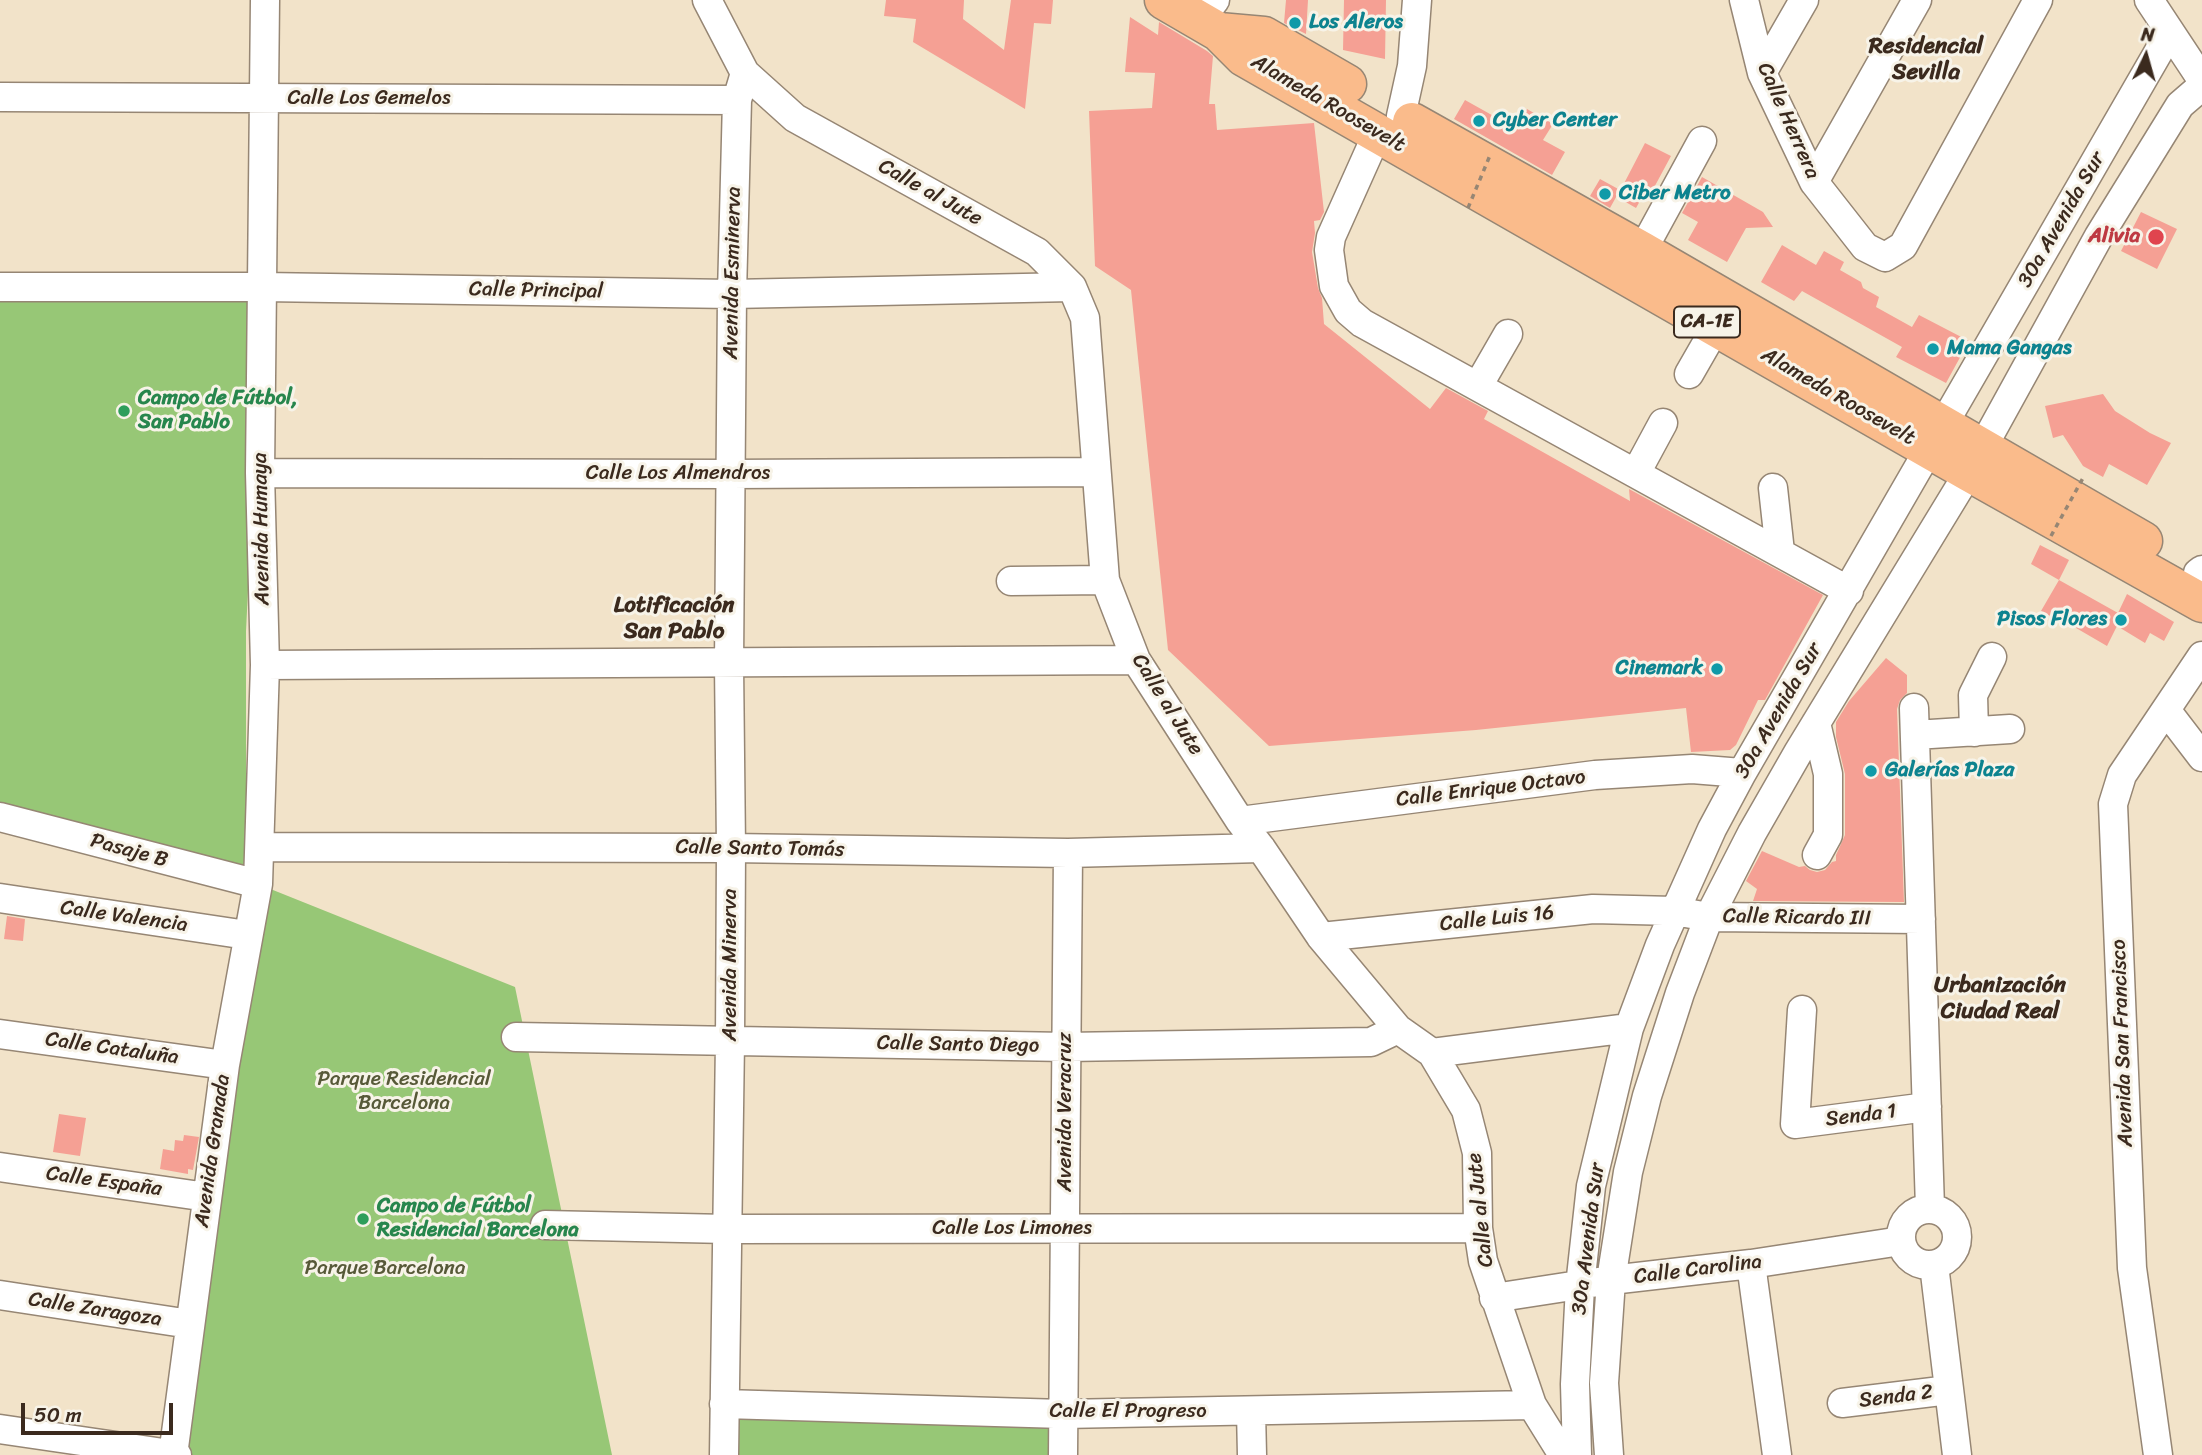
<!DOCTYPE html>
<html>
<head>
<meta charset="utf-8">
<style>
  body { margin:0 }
  #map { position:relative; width:2202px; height:1455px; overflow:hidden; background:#f2e3c9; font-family:Sriracha,sans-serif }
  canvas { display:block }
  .north { position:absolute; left:2111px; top:21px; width:70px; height:70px; -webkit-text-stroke:5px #f7f3e8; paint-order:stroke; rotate:5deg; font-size:19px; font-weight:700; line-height:28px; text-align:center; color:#3b2a1e }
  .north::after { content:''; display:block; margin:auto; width:24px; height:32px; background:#3b2a1e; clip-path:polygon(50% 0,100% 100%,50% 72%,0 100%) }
  .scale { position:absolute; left:21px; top:1403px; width:152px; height:32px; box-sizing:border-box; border:4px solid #3b2a1e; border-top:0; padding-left:9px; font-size:21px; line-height:24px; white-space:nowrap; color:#3b2a1e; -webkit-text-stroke:5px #f7f3e8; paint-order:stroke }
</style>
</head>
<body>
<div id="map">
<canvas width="2202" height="1455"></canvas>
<div class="north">N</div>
<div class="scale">50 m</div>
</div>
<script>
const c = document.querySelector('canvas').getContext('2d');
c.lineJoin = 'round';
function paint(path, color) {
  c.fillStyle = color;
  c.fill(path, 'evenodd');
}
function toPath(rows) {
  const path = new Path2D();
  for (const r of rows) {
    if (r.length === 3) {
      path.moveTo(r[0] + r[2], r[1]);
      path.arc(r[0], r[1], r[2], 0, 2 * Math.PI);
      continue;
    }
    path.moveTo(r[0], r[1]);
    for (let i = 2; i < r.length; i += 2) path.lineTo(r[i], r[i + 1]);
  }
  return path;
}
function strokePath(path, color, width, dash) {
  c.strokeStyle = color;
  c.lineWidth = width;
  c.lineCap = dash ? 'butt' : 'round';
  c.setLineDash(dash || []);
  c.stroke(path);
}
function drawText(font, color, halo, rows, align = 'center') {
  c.font = font + ' Sriracha,sans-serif';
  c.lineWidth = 6;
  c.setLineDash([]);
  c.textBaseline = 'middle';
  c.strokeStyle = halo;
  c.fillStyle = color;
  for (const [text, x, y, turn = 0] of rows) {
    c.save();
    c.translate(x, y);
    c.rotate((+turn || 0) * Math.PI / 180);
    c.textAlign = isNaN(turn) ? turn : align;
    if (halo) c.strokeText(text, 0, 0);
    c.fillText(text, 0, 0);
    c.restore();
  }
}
paint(toPath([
  [0,287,263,287,246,631,246,865,235,863,234,878,0,815],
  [258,884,515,987,612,1455,185,1455],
  [724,1404,1063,1414,1067,1455,724,1455]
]), '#97c776');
paint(toPath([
  [886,0,964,0,963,19,1004,50,1011,0,1053,0,1051,24,1034,23,1025,109,913,42,916,19,884,16],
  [1286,0,1308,0,1306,34,1284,23],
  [1344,0,1386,0,1385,59,1343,50],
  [1130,17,1158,35,1159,22,1207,51,1213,56,1209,104,1215,104,1217,130,1314,123,1324,212,1320,220,1314,221,1315,233,1312,252,1318,288,1322,298,1324,324,1430,409,1446,388,1488,411,1484,419,1630,501,1629,489,1823,595,1765,700,1758,700,1736,745,1730,750,1691,752,1686,708,1476,730,1269,746,1168,650,1131,290,1095,266,1089,111,1152,108,1155,73,1125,72],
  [1465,100,1515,128,1527,109,1553,124,1543,140,1565,152,1552,175,1454,119],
  [1645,143,1671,156,1650,195,1645,192,1636,208,1617,197],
  [1702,177,1763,212,1773,227,1746,228,1727,262,1688,240,1698,222,1682,213],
  [1600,179,1620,190,1610,208,1590,196],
  [2141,212,2177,229,2157,269,2121,251],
  [1782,245,1816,265,1824,251,1844,262,1840,270,1861,282,1863,288,1879,297,1876,307,1912,327,1919,315,1969,341,1946,383,1896,357,1902,347,1802,291,1794,301,1761,282],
  [2103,394,2115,411,2150,433,2171,443,2147,485,2109,464,2103,477,2083,466,2063,435,2053,438,2045,406],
  [2040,545,2069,560,2059,580,2031,564],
  [2059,580,2118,613,2127,594,2174,622,2164,641,2150,633,2145,643,2117,626,2107,646,2064,621,2063,623,2041,611],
  [1886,658,1907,675,1907,693,1900,700,1897,709,1904,902,1753,901,1757,889,1746,881,1762,851,1799,867,1805,866,1810,870,1817,872,1825,870,1832,862,1836,861,1836,855,1845,835,1845,774,1836,737,1836,722,1849,701],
  [7,916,25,919,23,941,4,939],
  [59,1114,86,1118,80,1156,53,1152],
  [184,1135,199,1137,193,1170,188,1169,188,1174,160,1169,163,1149,174,1151,175,1140,183,1141]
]), '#f5a094');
const minor = toPath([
  [707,0,745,73,795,118,1037,252,1072,287,1085,318,1105,580,1136,660,1240,821,1261,848,1321,937,1398,1029,1432,1053,1466,1110,1477,1153,1478,1228,1483,1261,1532,1405,1563,1455],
  [1744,0,1762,73,1814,182,1865,247,1885,257,1903,246,2038,0],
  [2149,0,2202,80],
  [1199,21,1215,0],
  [1762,73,1804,0],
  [0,97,737,100],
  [1401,116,1412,66,1417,0],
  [1378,132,1331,237,1329,250,1334,286,1348,311,1362,323,1849,591],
  [1814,182,1917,0],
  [1642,251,1702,141],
  [0,287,263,287,732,294,1072,287],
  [1689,374,1716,327],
  [1478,386,1508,334],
  [260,473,731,474,1095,472],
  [1636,473,1663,423],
  [1773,488,1780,552],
  [2198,573,2202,570],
  [1011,581,1105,580],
  [265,665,1136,660],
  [1914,708,1930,1208],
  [2166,710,2202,757],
  [1816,723,1828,774,1828,835,1817,855],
  [1974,732,1973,695,1992,657],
  [1915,735,2010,729],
  [0,817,258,884],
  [1240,821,1595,775,1692,769,1742,773],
  [260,847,731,848,1068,853,1261,848],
  [0,898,247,935],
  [1321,937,1593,909,1674,911,1709,917,1921,919],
  [1802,1010,1795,1124,1927,1107],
  [0,1034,225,1065],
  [516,1037,1066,1047,1371,1042,1398,1029],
  [1432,1053,1629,1028],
  [0,1167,207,1197],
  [1929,1237,28],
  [545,1225,727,1229,1478,1228],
  [1751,1264,1777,1455],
  [1934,1265,1957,1455],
  [0,1295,190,1324],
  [1494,1298,1611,1280,1751,1264,1901,1241],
  [1842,1403,1949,1390],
  [724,1404,1063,1414,1532,1405],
  [1251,1411,1252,1455],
  [0,1429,177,1455],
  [173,1455,225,1065,258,884,265,665,260,473,265,0],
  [724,1455,730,1041,731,848,729,664,732,294,737,100,745,73],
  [1063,1455,1068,853],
  [1577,1455,1575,1384,1580,1286,1591,1186,1629,1028,1660,945,1712,829,1742,773,2170,32],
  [1609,1455,1604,1383,1611,1280,1628,1172,1647,1096,1680,993,1709,917,1752,833,1799,751,1969,472,2099,236,2180,105,2202,86],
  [2158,1455,2132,1268,2113,804,2122,775,2202,656]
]);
const highway = toPath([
  [1164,0,1219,32,1244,57,1969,472,2202,603],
  [1219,32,1264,36,1347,84],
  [1412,122,1642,251,2143,541]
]);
strokePath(minor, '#968674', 31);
strokePath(highway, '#968674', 41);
strokePath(minor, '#fff', 28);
strokePath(highway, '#fabb8b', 38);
strokePath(toPath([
  [1468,208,1491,153],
  [2051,536,2083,478]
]), '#968674', 3.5, [5, 5]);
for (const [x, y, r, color] of [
  [1295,23,7,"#0f9aa8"],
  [1479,121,7,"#0f9aa8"],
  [1605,194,7,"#0f9aa8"],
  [2156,237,9,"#e0444e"],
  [1933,349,7,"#0f9aa8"],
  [124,411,7,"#2e9e5b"],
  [2121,620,7,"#0f9aa8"],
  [1717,669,7,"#0f9aa8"],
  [1871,771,7,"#0f9aa8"],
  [363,1219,7,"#2e9e5b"]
]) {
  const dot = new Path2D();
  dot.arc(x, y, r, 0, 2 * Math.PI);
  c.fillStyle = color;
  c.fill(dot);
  strokePath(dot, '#f7f3e8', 2.5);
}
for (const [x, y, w] of [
  [1707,322,66]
]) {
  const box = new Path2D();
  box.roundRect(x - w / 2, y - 15.5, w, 31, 5);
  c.fillStyle = '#f7f3e8';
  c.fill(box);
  strokePath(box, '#3b2a1e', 2);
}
drawText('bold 19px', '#3b2a1e', null, [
  ["CA-1E",1707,322]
]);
drawText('bold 21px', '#0d838f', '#f7f3e8', [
  ["Los Aleros",1309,23],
  ["Cyber Center",1493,121],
  ["Ciber Metro",1619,194],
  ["Mama Gangas",1947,349],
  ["Pisos Flores",2107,620,"right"],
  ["Cinemark",1703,669,"right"],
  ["Galerías Plaza",1885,771]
], 'left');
drawText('21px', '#3b2a1e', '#f7f3e8', [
  ["Calle Los Gemelos",369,99],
  ["Alameda Roosevelt",1328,104,30],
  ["Calle Herrera",1788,121,66],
  ["Calle al Jute",930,193,29],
  ["30a Avenida Sur",2062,220,-60],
  ["Avenida Esminerva",733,273,-89],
  ["Calle Principal",536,291,1],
  ["Alameda Roosevelt",1838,397,30],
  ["Calle Los Almendros",678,474],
  ["Avenida Humaya",262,529,-91],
  ["Calle al Jute",1167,705,58],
  ["30a Avenida Sur",1779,711,-60],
  ["Calle Enrique Octavo",1491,789,-7],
  ["Calle Santo Tomás",760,849,1],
  ["Pasaje B",129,851,15],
  ["Calle Valencia",124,917,8],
  ["Calle Ricardo III",1797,918,1],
  ["Calle Luis 16",1497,919,-6],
  ["Avenida Minerva",731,965,-90],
  ["Avenida San Francisco",2123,1043,-92],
  ["Calle Santo Diego",958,1045,1],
  ["Calle Cataluña",112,1049,8],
  ["Avenida Veracruz",1066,1112,-90],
  ["Senda 1",1861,1116,-7],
  ["Avenida Granada",213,1151,-82],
  ["Calle España",104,1182,8],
  ["Calle al Jute",1481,1210,-96],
  ["Calle Los Limones",1012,1229],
  ["30a Avenida Sur",1589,1239,-83],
  ["Calle Carolina",1698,1270,-7],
  ["Calle Zaragoza",95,1310,9],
  ["Senda 2",1896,1397,-7],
  ["Calle El Progreso",1128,1412]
]);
drawText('bold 21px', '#be3a42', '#f7f3e8', [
  ["Alivia",2140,237]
], 'right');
drawText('bold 21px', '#27864d', '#f7f3e8', [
  ["Campo de Fútbol,",138,399],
  ["San Pablo",138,423],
  ["Campo de Fútbol",377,1207],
  ["Residencial Barcelona",377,1231]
], 'left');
drawText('21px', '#575938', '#f7f3e8', [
  ["Parque Residencial",404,1080],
  ["Barcelona",404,1104],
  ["Parque Barcelona",385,1269]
]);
drawText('bold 23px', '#3b2a1e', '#f7f3e8', [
  ["Residencial",1926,47],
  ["Sevilla",1926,73],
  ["Lotificación",674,606],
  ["San Pablo",674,632],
  ["Urbanización",2000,986],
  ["Ciudad Real",2000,1012]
]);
</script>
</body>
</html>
